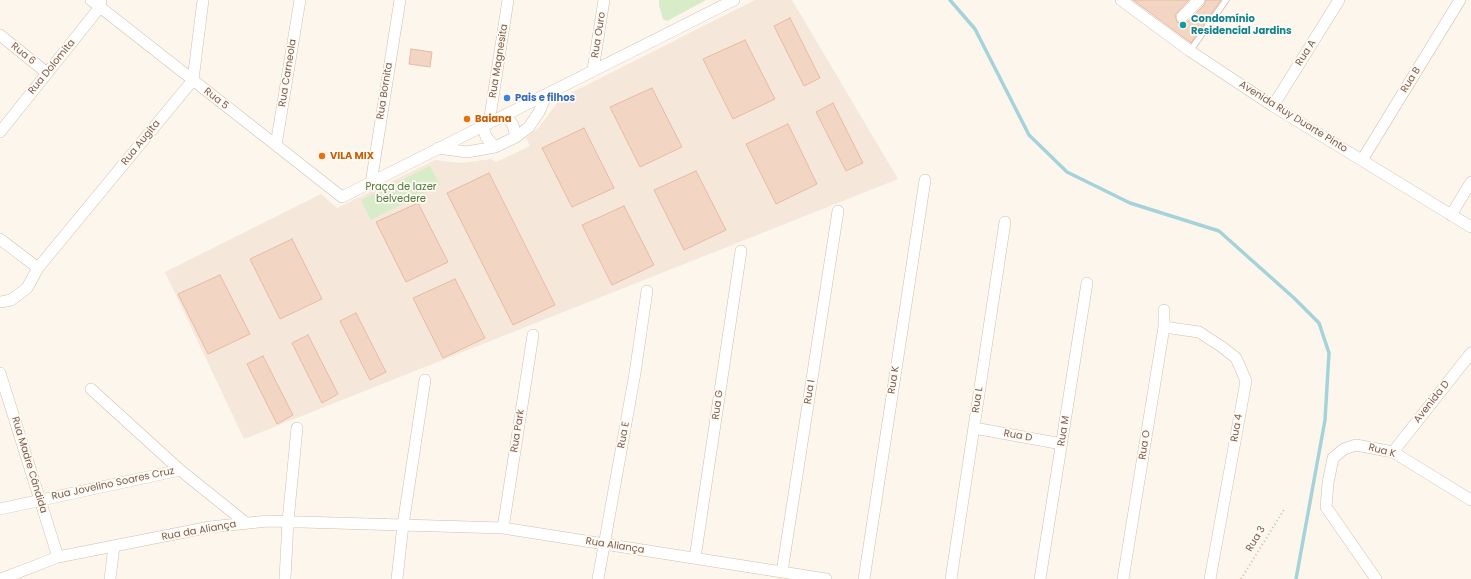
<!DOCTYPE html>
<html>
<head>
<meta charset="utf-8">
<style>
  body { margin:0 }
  canvas { display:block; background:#fdf6ec }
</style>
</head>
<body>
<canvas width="1471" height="579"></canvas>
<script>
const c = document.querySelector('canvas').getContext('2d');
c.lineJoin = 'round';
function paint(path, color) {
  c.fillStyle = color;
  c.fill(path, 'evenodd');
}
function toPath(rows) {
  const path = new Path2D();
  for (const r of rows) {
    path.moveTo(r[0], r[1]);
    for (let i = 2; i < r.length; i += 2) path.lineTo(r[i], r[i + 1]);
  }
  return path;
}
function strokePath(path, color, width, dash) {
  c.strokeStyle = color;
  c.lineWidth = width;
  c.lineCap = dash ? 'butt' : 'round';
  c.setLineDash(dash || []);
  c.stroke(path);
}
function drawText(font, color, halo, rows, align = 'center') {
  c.font = font + ' Poppins,sans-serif';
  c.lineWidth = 3.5;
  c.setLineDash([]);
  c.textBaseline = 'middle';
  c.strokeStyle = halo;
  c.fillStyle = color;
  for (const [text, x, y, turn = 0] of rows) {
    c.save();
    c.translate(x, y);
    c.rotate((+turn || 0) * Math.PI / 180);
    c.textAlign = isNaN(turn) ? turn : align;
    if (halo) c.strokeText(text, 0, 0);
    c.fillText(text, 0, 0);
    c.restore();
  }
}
paint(toPath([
  [755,0,792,0,898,179,244,439,165,272,321,194,337,208,435,160,461,163,491,159,496,162,530,146,526,138,539,127,561,98]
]), '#f5e8da');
paint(toPath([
  [659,0,706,0,667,21,663,19,659,6],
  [430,166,440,185,371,220,361,200]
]), '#d8ecc9');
strokePath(toPath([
  [950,0,975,29,1029,135,1067,172,1130,203,1219,231,1294,298,1319,323,1329,353,1325,420,1296,579]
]), '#a5d3da', 3.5);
const building = toPath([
  [1133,0,1189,0,1175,15,1177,22,1181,24,1187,22,1204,5,1206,0,1221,0,1191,43,1133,0],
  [790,18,820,78,804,86,774,26,790,18],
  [745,40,775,99,733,119,703,59,745,40],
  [411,49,432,52,430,67,409,64,411,49],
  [652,88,682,147,640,167,610,107,652,88],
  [833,103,863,163,846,171,816,112,833,103],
  [788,124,817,184,776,204,746,144,788,124],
  [584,128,614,188,572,207,542,148,584,128],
  [696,171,726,230,684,250,654,190,696,171],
  [489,173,555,305,513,325,447,193,489,173],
  [418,203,448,262,406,282,376,222,418,203],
  [624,206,654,265,612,285,582,225,624,206],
  [292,239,322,299,280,319,250,259,292,239],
  [220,275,250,334,208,354,178,294,220,275],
  [455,279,485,338,443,358,413,298,455,279],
  [356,313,386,372,370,380,340,321,356,313],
  [308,335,338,394,322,403,292,343,308,335],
  [263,356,293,415,277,424,247,364,263,356]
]);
paint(building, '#f3d5c3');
strokePath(building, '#e6bba3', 1);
const service = toPath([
  [1190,51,1226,0]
]);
const minor = toPath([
  [91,0,342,197,734,0],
  [1121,0,1190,51,1273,106,1471,227],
  [1182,17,1199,0],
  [0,35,47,73],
  [593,70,604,0],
  [1273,106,1339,0],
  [505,115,513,125,516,137],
  [489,123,508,0],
  [483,126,486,137,495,147],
  [0,132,100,7,101,0],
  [276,145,300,0],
  [438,148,467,152,495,147,516,137,529,127,539,112,547,94],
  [1362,160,1460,0],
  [371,183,400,0],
  [1451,215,1471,182],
  [0,239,38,268],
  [0,302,11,300,27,288,38,268,193,80,203,0],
  [1164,327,1199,332,1222,347,1236,358,1246,381,1210,579],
  [0,373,58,557],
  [91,389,180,470,246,523],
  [974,428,1062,444],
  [1393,452,1471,353],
  [0,509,180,470],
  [503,528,533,335],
  [695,558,741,251],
  [782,572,838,211],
  [1,579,58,557,210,527,268,521,503,528,826,579],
  [110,579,114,546],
  [285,579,288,521,297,428],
  [397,579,403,525,425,380],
  [598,579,635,373,647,291],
  [864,579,925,180],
  [951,579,1005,222],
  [1040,579,1087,283],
  [1123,579,1164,327,1164,310],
  [1376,579,1326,507,1328,483,1333,458,1344,449,1356,445,1393,452,1471,500]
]);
strokePath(service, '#d1beb0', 7);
strokePath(minor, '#d1beb0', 12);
strokePath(toPath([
  [1241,579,1285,508]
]), '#d9b8a5', 2, [1, 3]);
strokePath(service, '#fff', 5.5);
strokePath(minor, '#fff', 11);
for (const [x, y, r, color] of [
  [1183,25,4,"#0f9aa8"],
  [507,98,4,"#3f7fe0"],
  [467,119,4,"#e8710a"],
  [322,156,4,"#e8710a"]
]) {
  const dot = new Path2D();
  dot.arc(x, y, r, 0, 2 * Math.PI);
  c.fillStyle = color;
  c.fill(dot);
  strokePath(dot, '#fffaf3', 1.5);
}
drawText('bold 10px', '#0d838f', '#fffaf3', [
  ["Condomínio",1191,19],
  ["Residencial Jardins",1191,31]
], 'left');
drawText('10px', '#7a5c4d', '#fffaf3', [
  ["Rua Ouro",599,35,-81],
  ["Rua A",1306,53,-58],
  ["Rua 6",23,54,39],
  ["Rua Magnesita",499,61,-81],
  ["Rua Dolomita",52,67,-51],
  ["Rua Carneola",288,73,-81],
  ["Rua B",1411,80,-58],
  ["Rua Bornita",385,91,-81],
  ["Rua 5",216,99,38],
  ["Avenida Ruy Duarte Pinto",1293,117,32],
  ["Rua Augita",141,143,-51],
  ["Rua K",894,380,-81],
  ["Rua I",810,392,-81],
  ["Rua L",978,400,-81],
  ["Avenida D",1432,402,-52],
  ["Rua G",718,405,-82],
  ["Rua 4",1237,428,-80],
  ["Rua Park",518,431,-81],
  ["Rua M",1064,431,-81],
  ["Rua E",624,435,-80],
  ["Rua D",1018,436,10],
  ["Rua O",1145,445,-81],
  ["Rua K",1382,451,15],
  ["Rua Madre Cândida",29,465,73],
  ["Rua Jovelino Soares Cruz",113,484,-12],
  ["Rua da Aliança",199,531,-10],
  ["Rua 3",1256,539,-59],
  ["Rua Aliança",615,546,9]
]);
drawText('bold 10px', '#366cbe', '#fffaf3', [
  ["Pais e filhos",515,98]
], 'left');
drawText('bold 10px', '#c56008', '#fffaf3', [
  ["Baiana",475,119],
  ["VILA MIX",330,156]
], 'left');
drawText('10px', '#537a41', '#fffaf3', [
  ["Praça de lazer",401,187],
  ["belvedere",401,199]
]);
</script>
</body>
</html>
